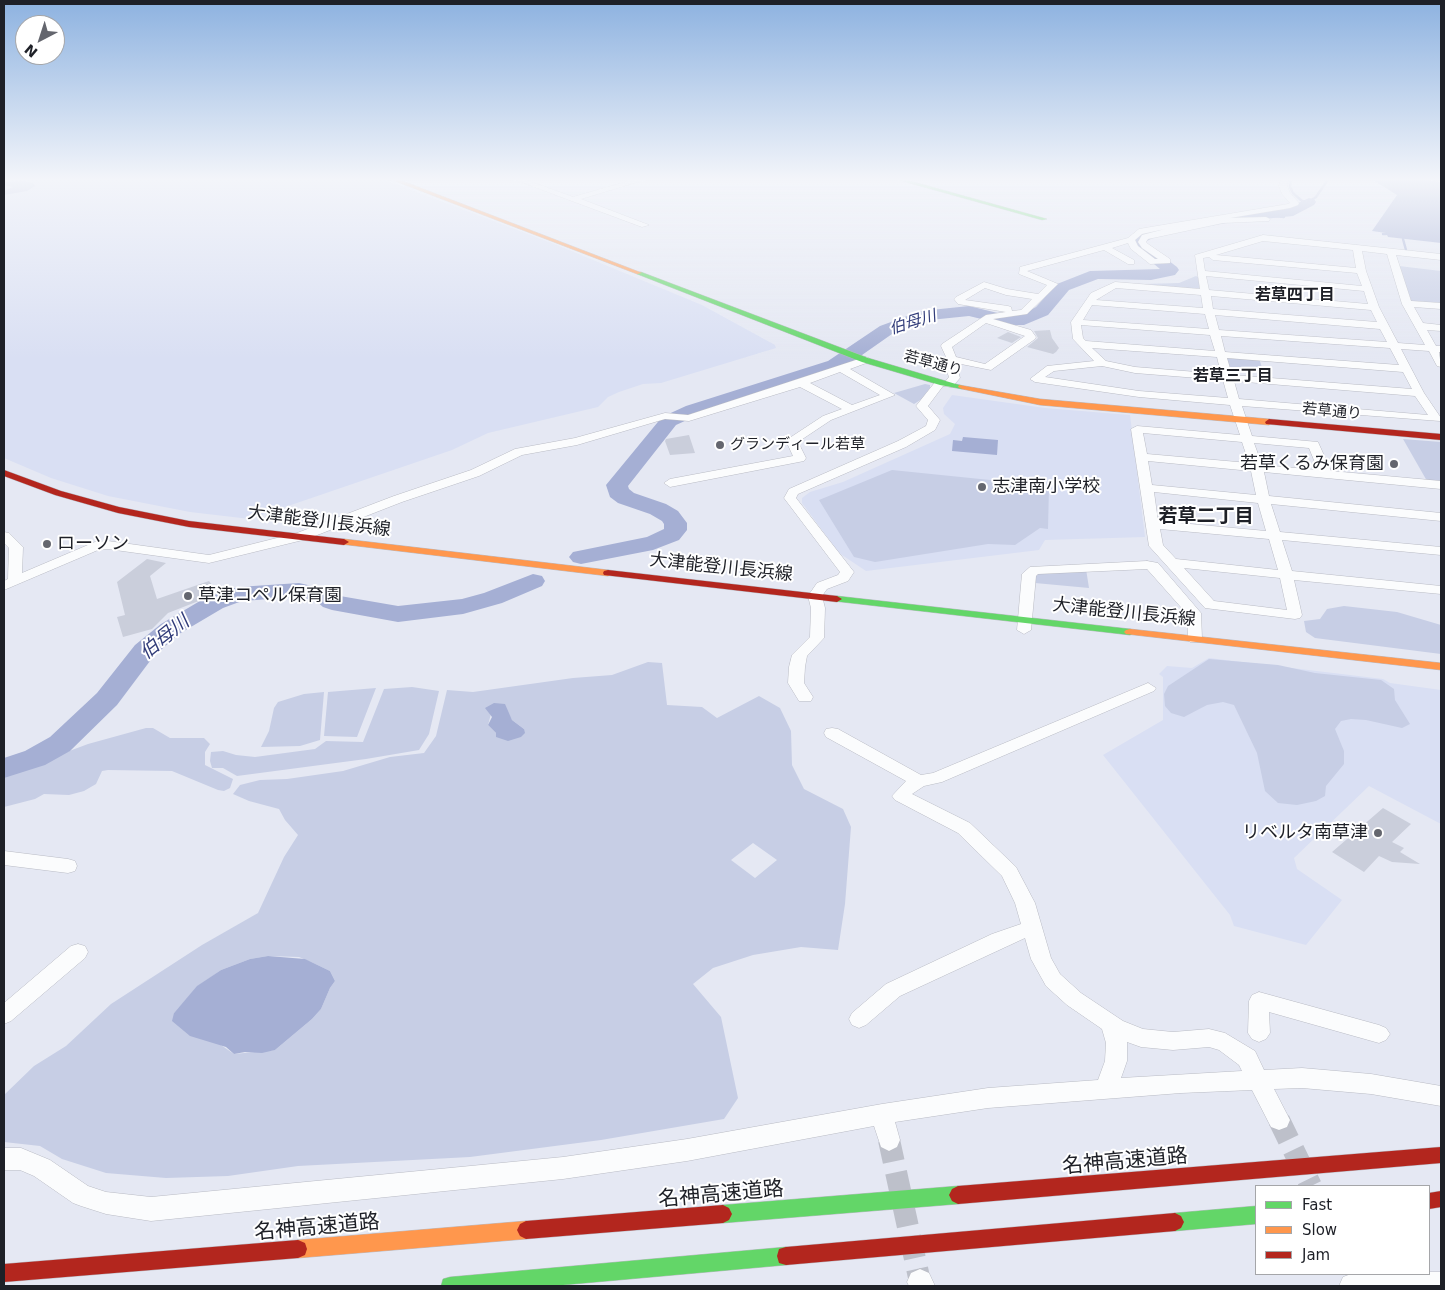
<!DOCTYPE html>
<html>
<head>
<meta charset="utf-8">
<style>
  body { margin:0 }
  #map { position:relative; width:1445px; height:1290px; overflow:hidden; background:#e5e8f3; font-family:"DejaVu Sans",sans-serif }
  canvas { display:block }
  .frame { position:absolute; inset:0; border:5px solid #1e2027; pointer-events:none }
  .legend { position:absolute; left:1255px; top:1185px; width:175px; height:90px; box-sizing:border-box; background:#fff; border:1px solid #a5a6a9; margin:0; padding:6px 9px; list-style:none; font-size:15px; color:#1e2027 }
  .legend li { display:flex; align-items:center; gap:10px; height:25px }
  .legend b { width:25px; border:1px solid #a5a6a9 }
  .north { position:absolute; left:15px; top:15px; width:50px; height:50px; box-sizing:border-box; background:#fff; border:1px solid #a5a6a9; border-radius:50%; rotate:220deg; font-size:14px; font-weight:700; line-height:20px; text-align:center; color:#1e2027 }
  .north::after { content:''; display:block; margin:auto; width:18px; height:22px; background:#64666e; clip-path:polygon(50% 0,100% 100%,50% 72%,0 100%) }
</style>
</head>
<body>
<div id="map">
<canvas width="1445" height="1290"></canvas>
<div class="frame"></div>
<ul class="legend">
<li><b style="height:6px;background:#63d668"></b>Fast</li>
<li><b style="height:6px;background:#ff974d"></b>Slow</li>
<li><b style="height:6px;background:#b3261e"></b>Jam</li>
</ul>
<div class="north">N</div>
</div>
<script>
const c = document.querySelector('canvas').getContext('2d');
c.lineJoin = 'round';
function paint(path, color) {
  c.fillStyle = color;
  c.fill(path, 'evenodd');
}
function toPath(rows) {
  const path = new Path2D();
  for (const r of rows) {
    path.moveTo(r[0], r[1]);
    for (let i = 2; i < r.length; i += 2) path.lineTo(r[i], r[i + 1]);
  }
  return path;
}
function strokePath(path, color, width, dash) {
  c.strokeStyle = color;
  c.lineWidth = width;
  c.lineCap = dash ? 'butt' : 'round';
  c.setLineDash(dash || []);
  c.stroke(path);
}
function drawText(font, color, halo, rows, align = 'center') {
  c.font = font + ' "DejaVu Sans","Noto Sans JP",sans-serif';
  c.lineWidth = 4;
  c.setLineDash([]);
  c.textBaseline = 'middle';
  c.strokeStyle = halo;
  c.fillStyle = color;
  for (const [text, x, y, turn = 0] of rows) {
    c.save();
    c.translate(x, y);
    c.rotate((+turn || 0) * Math.PI / 180);
    c.textAlign = isNaN(turn) ? turn : align;
    if (halo) c.strokeText(text, 0, 0);
    c.fillText(text, 0, 0);
    c.restore();
  }
}
paint(toPath([
  [4,178,380,178,557,245,702,305,775,345,776,348,661,383,643,384,619,392,608,397,598,407,488,433,452,450,250,519,190,512,108,496,51,478,4,458],
  [952,395,1045,408,1130,415,1145,537,1045,540,1039,550,866,571,839,553,802,503,802,498,810,492,843,482,950,434,955,424,944,414,943,408],
  [1209,658,1383,679,1390,683,1441,690,1441,824,1369,786,1294,858,1297,869,1342,900,1306,945,1234,926,1230,915,1103,755,1163,720,1163,677,1159,674,1167,666,1192,668]
]), '#d9dff3');
paint(toPath([
  [1399,266,1441,271,1441,303,1411,301],
  [1196,276,1198,277,1200,288,1196,289,1144,284,1179,283],
  [1223,355,1259,358,1263,371,1226,368],
  [925,384,930,385,930,388,922,399,914,404,894,393],
  [1403,439,1441,442,1441,482,1427,481],
  [892,470,1049,486,1048,529,1040,528,1015,545,988,544,875,562,854,557,819,500],
  [1086,569,1089,588,1035,583,1036,575,1042,572],
  [1344,606,1397,612,1441,625,1441,654,1315,638,1306,632,1304,621,1320,619,1327,609],
  [1209,659,1278,665,1315,673,1381,680,1394,689,1395,700,1410,724,1402,728,1366,720,1351,719,1341,721,1335,729,1344,751,1344,764,1326,786,1325,796,1316,801,1297,805,1278,803,1265,791,1257,753,1234,705,1223,702,1207,705,1184,717,1171,713,1165,706,1164,694,1168,686],
  [648,662,662,663,667,705,702,707,717,718,759,696,780,708,791,731,792,765,804,789,843,809,851,827,845,904,838,950,801,947,753,955,713,968,693,984,721,1017,738,1098,724,1119,601,1140,470,1157,298,1166,228,1176,166,1178,106,1173,62,1159,40,1146,4,1142,4,1095,34,1066,66,1046,111,1004,202,945,258,913,284,857,298,835,285,820,279,809,249,801,233,794,240,785,260,780,287,779,343,771,390,757,424,753,436,736,447,690,473,692,573,678,612,675],
  [506,709,512,720,524,729,496,733,488,725,491,714],
  [753,843,777,860,755,878,731,860],
  [268,956,299,957,311,962,330,971,335,981,330,988,321,1009,312,1019,275,1050,234,1054,174,1013,198,986,221,970,250,959],
  [412,687,439,691,429,734,419,750,366,759,237,776,223,768,212,768,210,761,211,752,223,751,236,755,255,757,315,749,326,741,363,742,384,689],
  [376,688,357,737,324,736,328,692],
  [324,692,320,740,300,746,261,747,269,731,274,708,278,702,304,694],
  [146,728,153,728,170,738,204,738,210,744,205,752,205,765,233,779,230,788,224,791,218,790,172,771,108,770,102,771,96,784,84,791,69,795,44,794,35,799,4,807,4,773,19,770,88,744]
]), '#c7cee5');
paint(toPath([
  [1373,178,1417,178,1441,182,1441,243,1388,237,1386,233,1372,231,1397,195,1373,180],
  [25,181,33,183,35,186,27,191,4,195,4,191,13,187,4,185,4,182],
  [963,437,998,440,997,455,952,451,953,440,962,441],
  [494,703,505,704,512,720,524,729,525,733,521,737,508,741,496,737,496,733,488,725,492,717,485,708],
  [268,956,305,959,330,971,335,981,330,988,321,1009,312,1019,275,1050,262,1053,245,1052,234,1054,226,1047,190,1036,172,1021,174,1013,197,986,221,970,250,959]
]), '#a5afd4');
strokePath(toPath([
  [1291,178,1290,187,1293,193,1302,201,1309,202,1316,197,1329,178],
  [1272,216,1284,217],
  [1383,234,1386,234],
  [1403,239,1406,250]
]), '#a5afd4', 2.5);
paint(toPath([
  [1309,198,1314,199,1316,202,1314,205,1293,216,1226,223,1157,236,1147,241,1147,244,1177,267,1179,270,1175,275,1151,280,1098,279,1069,290,1048,315,1024,325,1006,325,969,316,930,320,892,334,842,369,700,414,676,425,628,486,629,489,634,493,666,504,678,511,687,523,687,530,679,540,653,550,581,564,573,562,569,557,573,552,647,537,664,529,664,524,662,521,650,514,618,503,610,497,606,485,662,417,686,406,828,361,880,326,921,311,969,306,1006,315,1021,315,1036,307,1057,284,1090,271,1160,269,1131,245,1135,236,1148,229,1226,215,1285,209,1309,198],
  [533,574,542,576,545,581,542,586,502,603,463,614,398,622,332,610,323,607,316,601,299,597,242,601,223,608,179,634,153,657,117,705,70,751,45,765,4,778,4,758,25,751,50,737,97,693,135,645,161,624,205,598,238,587,299,583,334,591,340,596,398,606,462,599,484,593,533,574]
]), '#a5afd4');
paint(toPath([
  [1050,330,1052,338,1059,348,1056,352,1053,354,1027,347,1038,338,1034,331],
  [1008,332,1021,337,1012,343,997,338],
  [689,435,695,453,670,455,665,441,666,439],
  [147,559,166,563,150,576,157,599,209,581,219,593,168,613,152,629,123,637,117,617,125,615,117,582],
  [1383,808,1411,824,1392,842,1404,848,1400,852,1420,864,1392,862,1379,856,1364,872,1332,852]
]), '#cacedb');
strokePath(toPath([
  [1279,1120,1311,1186],
  [889,1140,920,1282]
]), '#bdc0ca', 22, [22, 11]);
const street = toPath([
  [510,178,521,178,573,197,639,178,651,178,581,199,649,225,642,227,510,178],
  [1281,178,1289,178,1287,186,1290,193,1299,203,1298,205,1290,208,1230,218,1266,217,1270,219,1269,221,1223,223,1148,239,1146,242,1148,244,1170,259,1170,263,1150,264,1131,249,1128,243,1112,248,1134,260,1134,264,1128,264,1104,250,1027,271,1058,284,1027,314,993,319,1031,330,1036,337,1035,339,991,370,956,363,960,378,952,387,943,386,928,406,940,420,935,430,906,447,798,494,796,498,854,572,848,581,827,589,822,596,825,608,824,638,807,656,805,667,804,683,813,697,811,701,799,701,788,683,789,667,792,655,810,637,811,608,808,596,817,583,838,575,840,572,784,498,789,489,898,441,926,426,928,420,916,406,936,381,945,382,949,377,945,366,947,359,941,346,942,344,986,315,1006,312,958,304,954,299,956,297,984,282,1007,289,1038,294,1047,285,1019,274,1020,267,1128,238,1139,229,1288,204,1290,203,1282,194,1279,186,1281,178],
  [1165,229,1142,235,1138,242,1142,248,1158,259,1155,259,1138,246,1135,240,1142,234,1165,229],
  [985,288,1006,295,1032,299,1021,310,1012,311,1011,307,1008,306,965,300,985,288],
  [986,323,1025,336,985,364,956,357,952,347,986,323],
  [1263,235,1441,254,1441,260,1396,255,1411,301,1441,303,1441,309,1414,307,1423,323,1441,325,1441,331,1427,330,1436,346,1441,346,1441,352,1439,352,1441,367,1437,366,1429,351,1401,349,1424,393,1441,418,1440,421,1242,406,1252,436,1318,442,1331,471,1441,481,1441,489,1264,472,1269,496,1441,513,1441,521,1271,504,1280,532,1441,547,1441,555,1282,540,1292,571,1441,586,1441,594,1294,580,1302,615,1300,618,1295,619,1205,608,1149,546,1131,429,1137,426,1240,435,1230,405,1139,397,1035,382,1030,379,1047,366,1094,361,1073,339,1071,322,1091,293,1115,282,1200,289,1195,255,1263,235],
  [1263,241,1353,250,1356,268,1216,255,1263,241],
  [1362,251,1387,254,1402,304,1425,345,1398,343,1379,307,1366,271,1362,251],
  [1209,257,1213,260,1357,273,1362,286,1205,271,1203,258,1209,257],
  [1206,276,1364,291,1368,304,1209,290,1206,276],
  [1116,288,1201,295,1203,308,1096,300,1116,288],
  [1211,296,1371,310,1377,322,1213,309,1211,296],
  [1092,305,1205,314,1209,329,1083,320,1092,305],
  [1215,315,1380,329,1387,342,1219,330,1215,315],
  [1081,325,1210,335,1215,351,1086,341,1083,338,1081,325],
  [1221,336,1390,348,1399,365,1225,352,1221,336],
  [1092,348,1217,357,1221,374,1135,367,1106,361,1092,348],
  [1227,358,1403,372,1412,389,1232,375,1227,358],
  [1102,366,1135,373,1223,380,1228,398,1139,391,1045,377,1054,371,1102,366],
  [1234,381,1415,396,1428,415,1239,399,1234,381],
  [1143,433,1242,442,1249,463,1147,454,1143,433],
  [1254,443,1309,448,1318,470,1262,465,1254,443],
  [1148,461,1251,471,1256,495,1152,485,1148,461],
  [1154,492,1258,503,1266,531,1158,521,1154,492],
  [1160,529,1269,539,1278,570,1176,559,1163,545,1160,529],
  [1184,568,1280,578,1287,610,1214,601,1184,568],
  [865,357,869,358,869,362,850,369,895,395,831,420,798,442,806,458,804,461,670,487,664,483,670,479,793,456,786,441,788,439,823,416,842,409,800,387,689,421,665,419,577,445,522,455,479,476,402,502,307,539,209,563,108,549,98,550,4,590,4,581,8,579,9,548,4,543,4,532,9,533,23,547,22,573,95,542,108,541,209,555,297,533,394,496,471,470,515,449,575,438,665,413,688,415,865,357],
  [840,372,880,395,852,405,810,383,840,372],
  [1147,561,1158,563,1201,613,1202,639,1200,642,1190,642,1188,639,1187,614,1147,569,1038,574,1036,576,1031,630,1024,634,1017,630,1022,574,1030,567,1147,561],
  [1148,683,1156,688,1154,691,942,782,924,786,912,794,970,823,1016,867,1035,903,1051,958,1060,974,1081,993,1123,1021,1143,1029,1173,1032,1209,1029,1225,1033,1255,1051,1264,1070,1302,1068,1371,1074,1441,1086,1441,1106,1371,1094,1302,1088,1274,1089,1290,1120,1287,1127,1279,1130,1271,1127,1252,1090,1181,1093,988,1108,895,1122,900,1140,897,1147,889,1151,881,1147,874,1126,687,1161,563,1179,151,1221,106,1214,81,1206,73,1203,34,1176,20,1170,4,1170,4,1148,21,1148,50,1160,88,1186,106,1192,151,1197,563,1157,687,1139,882,1104,988,1088,1098,1080,1105,1061,1106,1043,1102,1029,1067,1005,1046,986,1031,959,1025,938,900,996,866,1025,859,1028,852,1025,849,1019,852,1013,886,984,992,934,1021,924,1015,903,1002,876,958,833,895,800,892,796,906,781,826,737,824,733,826,729,832,728,838,729,921,775,933,773,1148,683],
  [1127,1042,1141,1047,1173,1050,1209,1047,1219,1050,1239,1065,1242,1071,1121,1078,1127,1061,1127,1042],
  [4,851,68,859,75,861,77,866,75,871,68,873,4,865,4,851],
  [78,944,85,946,88,952,85,958,11,1021,4,1024,4,1003,71,946,78,944],
  [1259,992,1379,1025,1386,1028,1390,1034,1386,1040,1379,1043,1269,1012,1270,1033,1266,1039,1259,1042,1252,1039,1248,1033,1249,1001,1252,995,1259,992],
  [920,1269,929,1273,935,1286,909,1286,907,1282,911,1273,920,1269],
  [1429,1272,1441,1272,1441,1286,1339,1286,1343,1277,1351,1274,1429,1272]
]);
const fast = toPath([
  [891,178,900,178,1047,219,1042,220,891,178],
  [637,272,641,272,868,358,966,387,962,389,940,385,862,362,637,274,637,272],
  [837,596,1130,629,1136,632,1130,635,833,601,832,599,833,597,837,596],
  [958,1186,964,1189,967,1195,964,1201,958,1204,723,1223,717,1220,714,1214,717,1208,723,1205,958,1186],
  [1256,1206,1256,1224,1175,1231,1169,1228,1166,1222,1169,1216,1175,1213,1256,1206],
  [786,1247,793,1249,795,1256,793,1263,786,1265,552,1286,441,1286,443,1279,450,1277,786,1247]
]);
const slow = toPath([
  [387,178,395,178,642,273,637,274,387,178],
  [959,385,1040,399,1269,419,1273,422,1269,425,1040,405,962,389,958,387,959,385],
  [344,539,608,570,613,573,608,576,340,544,339,542,340,540,344,539],
  [1130,629,1441,663,1441,670,1126,634,1124,632,1126,630,1130,629],
  [526,1221,532,1224,535,1230,532,1236,526,1239,298,1258,291,1255,289,1249,291,1243,298,1240,526,1221]
]);
const jam = toPath([
  [1269,419,1441,434,1441,440,1266,424,1265,422,1269,419],
  [4,470,61,491,119,507,189,521,344,539,349,542,344,545,189,527,118,513,55,495,4,476,4,470],
  [608,570,837,596,842,599,837,602,604,575,603,573,604,571,608,570],
  [1441,1147,1441,1163,958,1204,952,1201,949,1195,952,1189,958,1186,1441,1147],
  [1441,1191,1441,1207,1429,1209,1429,1193,1441,1191],
  [723,1205,729,1208,732,1214,729,1220,723,1223,526,1239,520,1236,517,1230,520,1224,526,1221,723,1205],
  [1175,1213,1181,1216,1184,1222,1181,1228,1175,1231,786,1265,779,1263,777,1256,779,1249,786,1247,1175,1213],
  [298,1240,305,1243,307,1249,305,1255,298,1258,4,1282,4,1264,298,1240]
]);
strokePath(street, '#b9bbc4', 1);
strokePath(fast, '#b9bbc4', 1);
strokePath(slow, '#b9bbc4', 1);
strokePath(jam, '#b9bbc4', 1);
paint(street, '#fbfcfd');
paint(fast, '#63d668');
paint(slow, '#ff974d');
paint(jam, '#b3261e');
const sky = c.createLinearGradient(0, 0, 0, 359);
sky.addColorStop(0, '#8db2e0');
sky.addColorStop(0.5, '#f3f5fa');
sky.addColorStop(1, '#f3f5fa00');
c.fillStyle = sky;
c.fillRect(0, 0, 1445, 359);
for (const [x, y, r, color] of [
  [720,445,5,"#64666e"],
  [1394,464,5,"#64666e"],
  [982,487,5,"#64666e"],
  [47,544,5,"#64666e"],
  [188,596,5,"#64666e"],
  [1378,833,5,"#64666e"]
]) {
  const dot = new Path2D();
  dot.arc(x, y, r, 0, 2 * Math.PI);
  c.fillStyle = color;
  c.fill(dot);
  strokePath(dot, '#fff', 2);
}
drawText('15px', '#1e2027', '#fff', [
  ["若草通り",933,364,15],
  ["若草通り",1332,412,5]
]);
drawText('15px', '#1e2027', '#fff', [
  ["グランディール若草",730,445]
], 'left');
drawText('bold 16px', '#1e2027', '#fff', [
  ["若草四丁目",1295,296],
  ["若草三丁目",1233,377]
]);
drawText('italic 16px', '#313c79', '#fff', [
  ["伯母川",913,323,-17]
]);
drawText('18px', '#1e2027', '#fff', [
  ["若草くるみ保育園",1384,464,"right"],
  ["志津南小学校",992,487],
  ["ローソン",57,544],
  ["草津コペル保育園",198,596],
  ["リベルタ南草津",1368,833,"right"]
], 'left');
drawText('18px', '#1e2027', '#fff', [
  ["大津能登川長浜線",319,522,7],
  ["大津能登川長浜線",721,568,6],
  ["大津能登川長浜線",1124,613,6]
]);
drawText('bold 19px', '#1e2027', '#fff', [
  ["若草二丁目",1206,517]
]);
drawText('italic 19px', '#313c79', '#fff', [
  ["伯母川",165,638,-39]
]);
drawText('21px', '#1e2027', '#fff', [
  ["名神高速道路",1125,1162,-5],
  ["名神高速道路",721,1195,-5],
  ["名神高速道路",317,1228,-5]
]);
</script>
</body>
</html>
